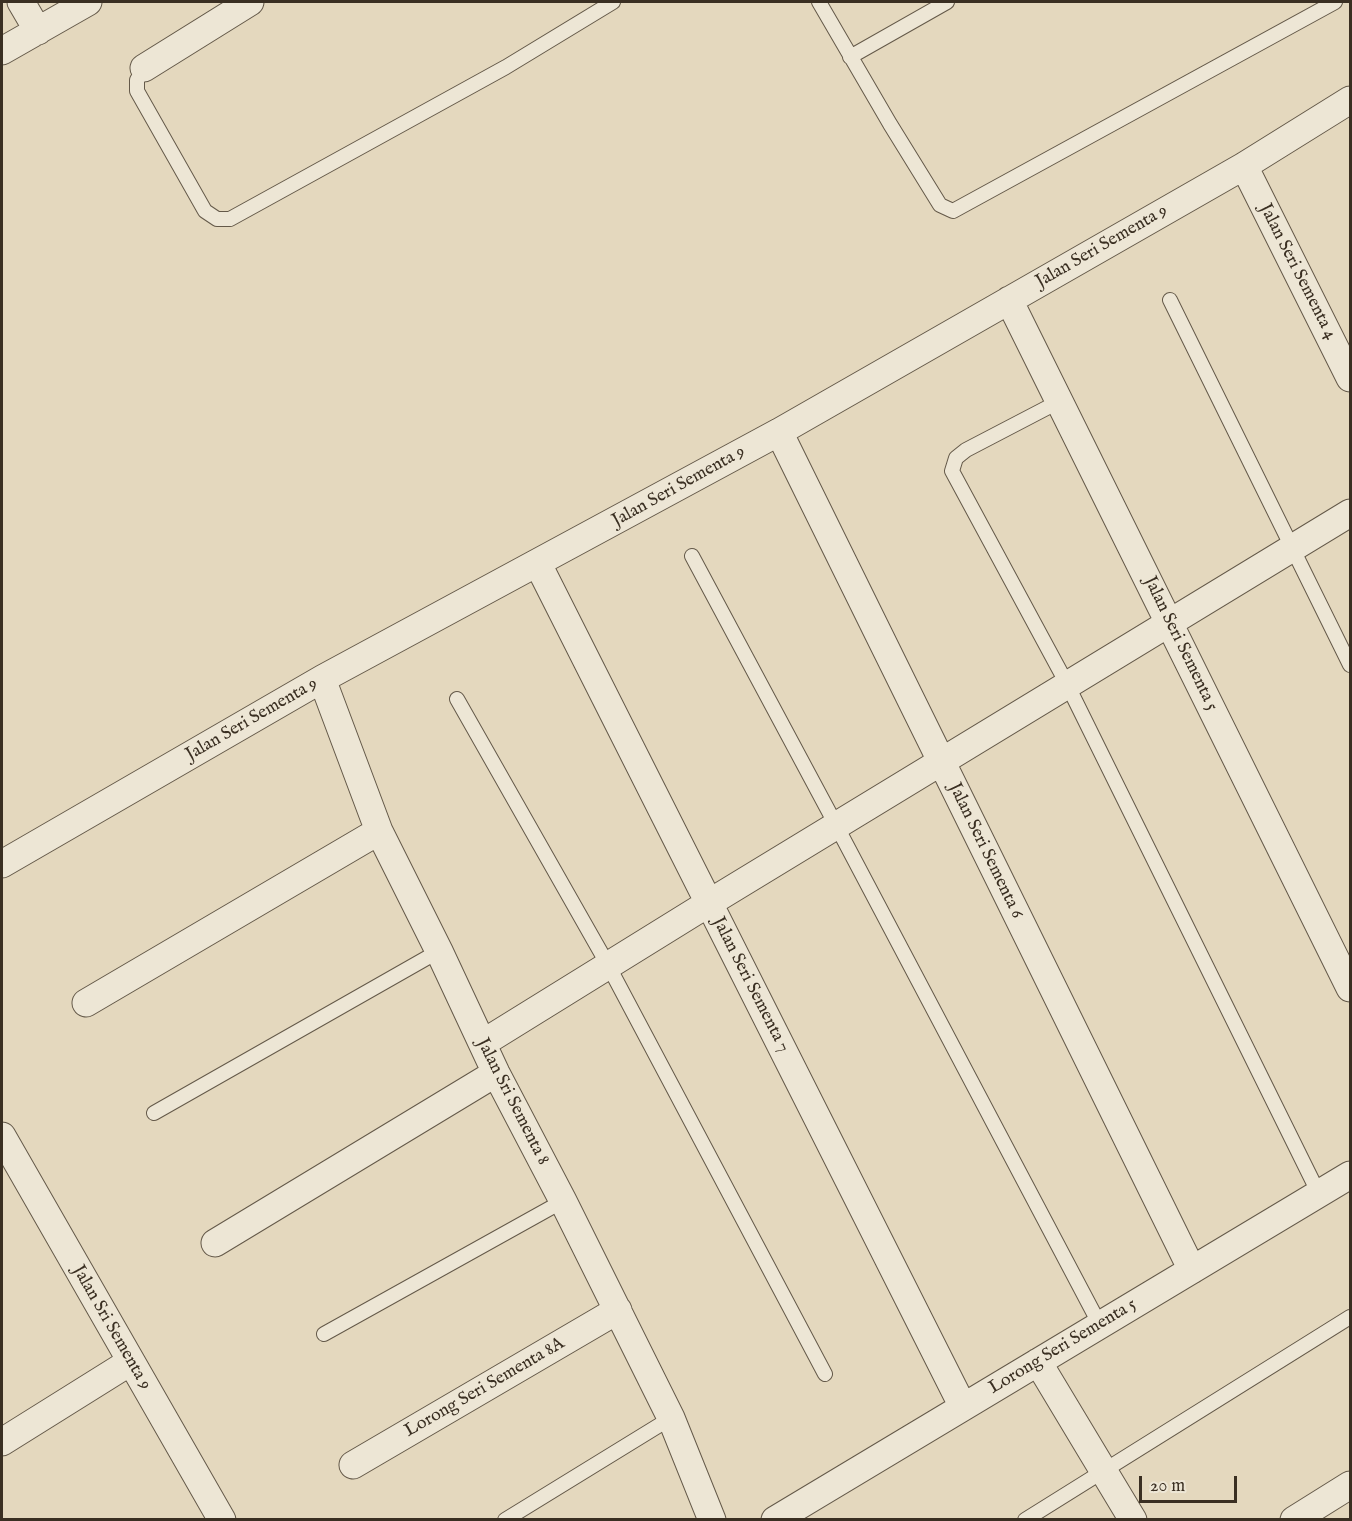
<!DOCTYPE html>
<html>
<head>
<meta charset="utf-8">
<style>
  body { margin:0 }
  #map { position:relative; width:1352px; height:1521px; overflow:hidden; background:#e4d8be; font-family:"IM FELL English",serif }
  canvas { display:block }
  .frame { position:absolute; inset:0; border:3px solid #3a2f22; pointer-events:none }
  .scale { position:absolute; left:1139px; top:1476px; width:98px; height:27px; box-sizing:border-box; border:3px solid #3a2f22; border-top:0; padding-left:8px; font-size:18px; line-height:21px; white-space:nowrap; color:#3a2f22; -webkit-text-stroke:4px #ede6d5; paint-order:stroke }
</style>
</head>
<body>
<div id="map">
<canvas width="1352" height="1521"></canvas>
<div class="frame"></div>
<div class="scale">20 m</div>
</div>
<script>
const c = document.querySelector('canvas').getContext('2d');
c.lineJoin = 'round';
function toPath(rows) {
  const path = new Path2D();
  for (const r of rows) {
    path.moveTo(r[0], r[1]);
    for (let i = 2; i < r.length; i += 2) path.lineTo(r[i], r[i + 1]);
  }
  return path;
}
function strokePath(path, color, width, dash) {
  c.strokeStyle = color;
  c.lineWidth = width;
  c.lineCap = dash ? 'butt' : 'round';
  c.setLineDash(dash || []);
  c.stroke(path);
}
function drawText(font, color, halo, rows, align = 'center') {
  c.font = font + ' "IM FELL English",serif';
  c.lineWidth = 4.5;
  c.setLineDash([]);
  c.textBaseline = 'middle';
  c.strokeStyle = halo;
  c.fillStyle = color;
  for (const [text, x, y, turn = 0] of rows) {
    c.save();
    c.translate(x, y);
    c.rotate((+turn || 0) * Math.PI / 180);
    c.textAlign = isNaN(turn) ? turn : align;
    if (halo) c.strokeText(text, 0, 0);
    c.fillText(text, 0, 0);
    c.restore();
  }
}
const lane = toPath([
  [819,2,890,124,940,205,953,211,1335,2],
  [850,57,947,2],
  [144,68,137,80,137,91,205,211,217,219,230,219,506,67,613,2],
  [1170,300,1350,665],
  [1060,401,966,450,956,458,952,471,1067,684,1319,1194],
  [692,556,836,825,1100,1325],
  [457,699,608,965,825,1374],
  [154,1113,439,951],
  [324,1334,563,1201],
  [505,1520,671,1418],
  [1025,1520,1350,1317]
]);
const street = toPath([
  [21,2,38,31],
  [2,51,88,2],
  [144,68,250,2],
  [1244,166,1350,378],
  [1009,300,1350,988],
  [779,432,1192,1270],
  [538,564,963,1407],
  [322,679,379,831,439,951,496,1073,563,1201,671,1418,712,1520],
  [2,864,322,679,779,432,1244,166,1350,100],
  [86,1003,379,831],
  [483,1043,709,903,1350,513],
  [2,1136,222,1520],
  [215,1243,496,1073],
  [1038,1362,1133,1520],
  [2,1442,130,1362],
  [353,1465,618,1310],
  [775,1520,1350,1175],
  [1294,1520,1350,1485]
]);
strokePath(lane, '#645949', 16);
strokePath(street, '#645949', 29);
strokePath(lane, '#ede6d5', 14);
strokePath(street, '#ede6d5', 27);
drawText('18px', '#3a2f22', '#ede6d5', [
  ["Jalan Seri Sementa 9",1102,247,-30],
  ["Jalan Seri Sementa 4",1297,272,63],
  ["Jalan Seri Sementa 9",679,487,-29],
  ["Jalan Seri Sementa 5",1180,644,64],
  ["Jalan Seri Sementa 9",252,720,-30],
  ["Jalan Seri Sementa 6",985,851,64],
  ["Jalan Seri Sementa 7",750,985,63],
  ["Jalan Sri Sementa 8",512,1102,63],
  ["Jalan Sri Sementa 9",111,1328,60],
  ["Lorong Seri Sementa 5",1063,1347,-31],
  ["Lorong Seri Sementa 8A",485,1388,-30]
]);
</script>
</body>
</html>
